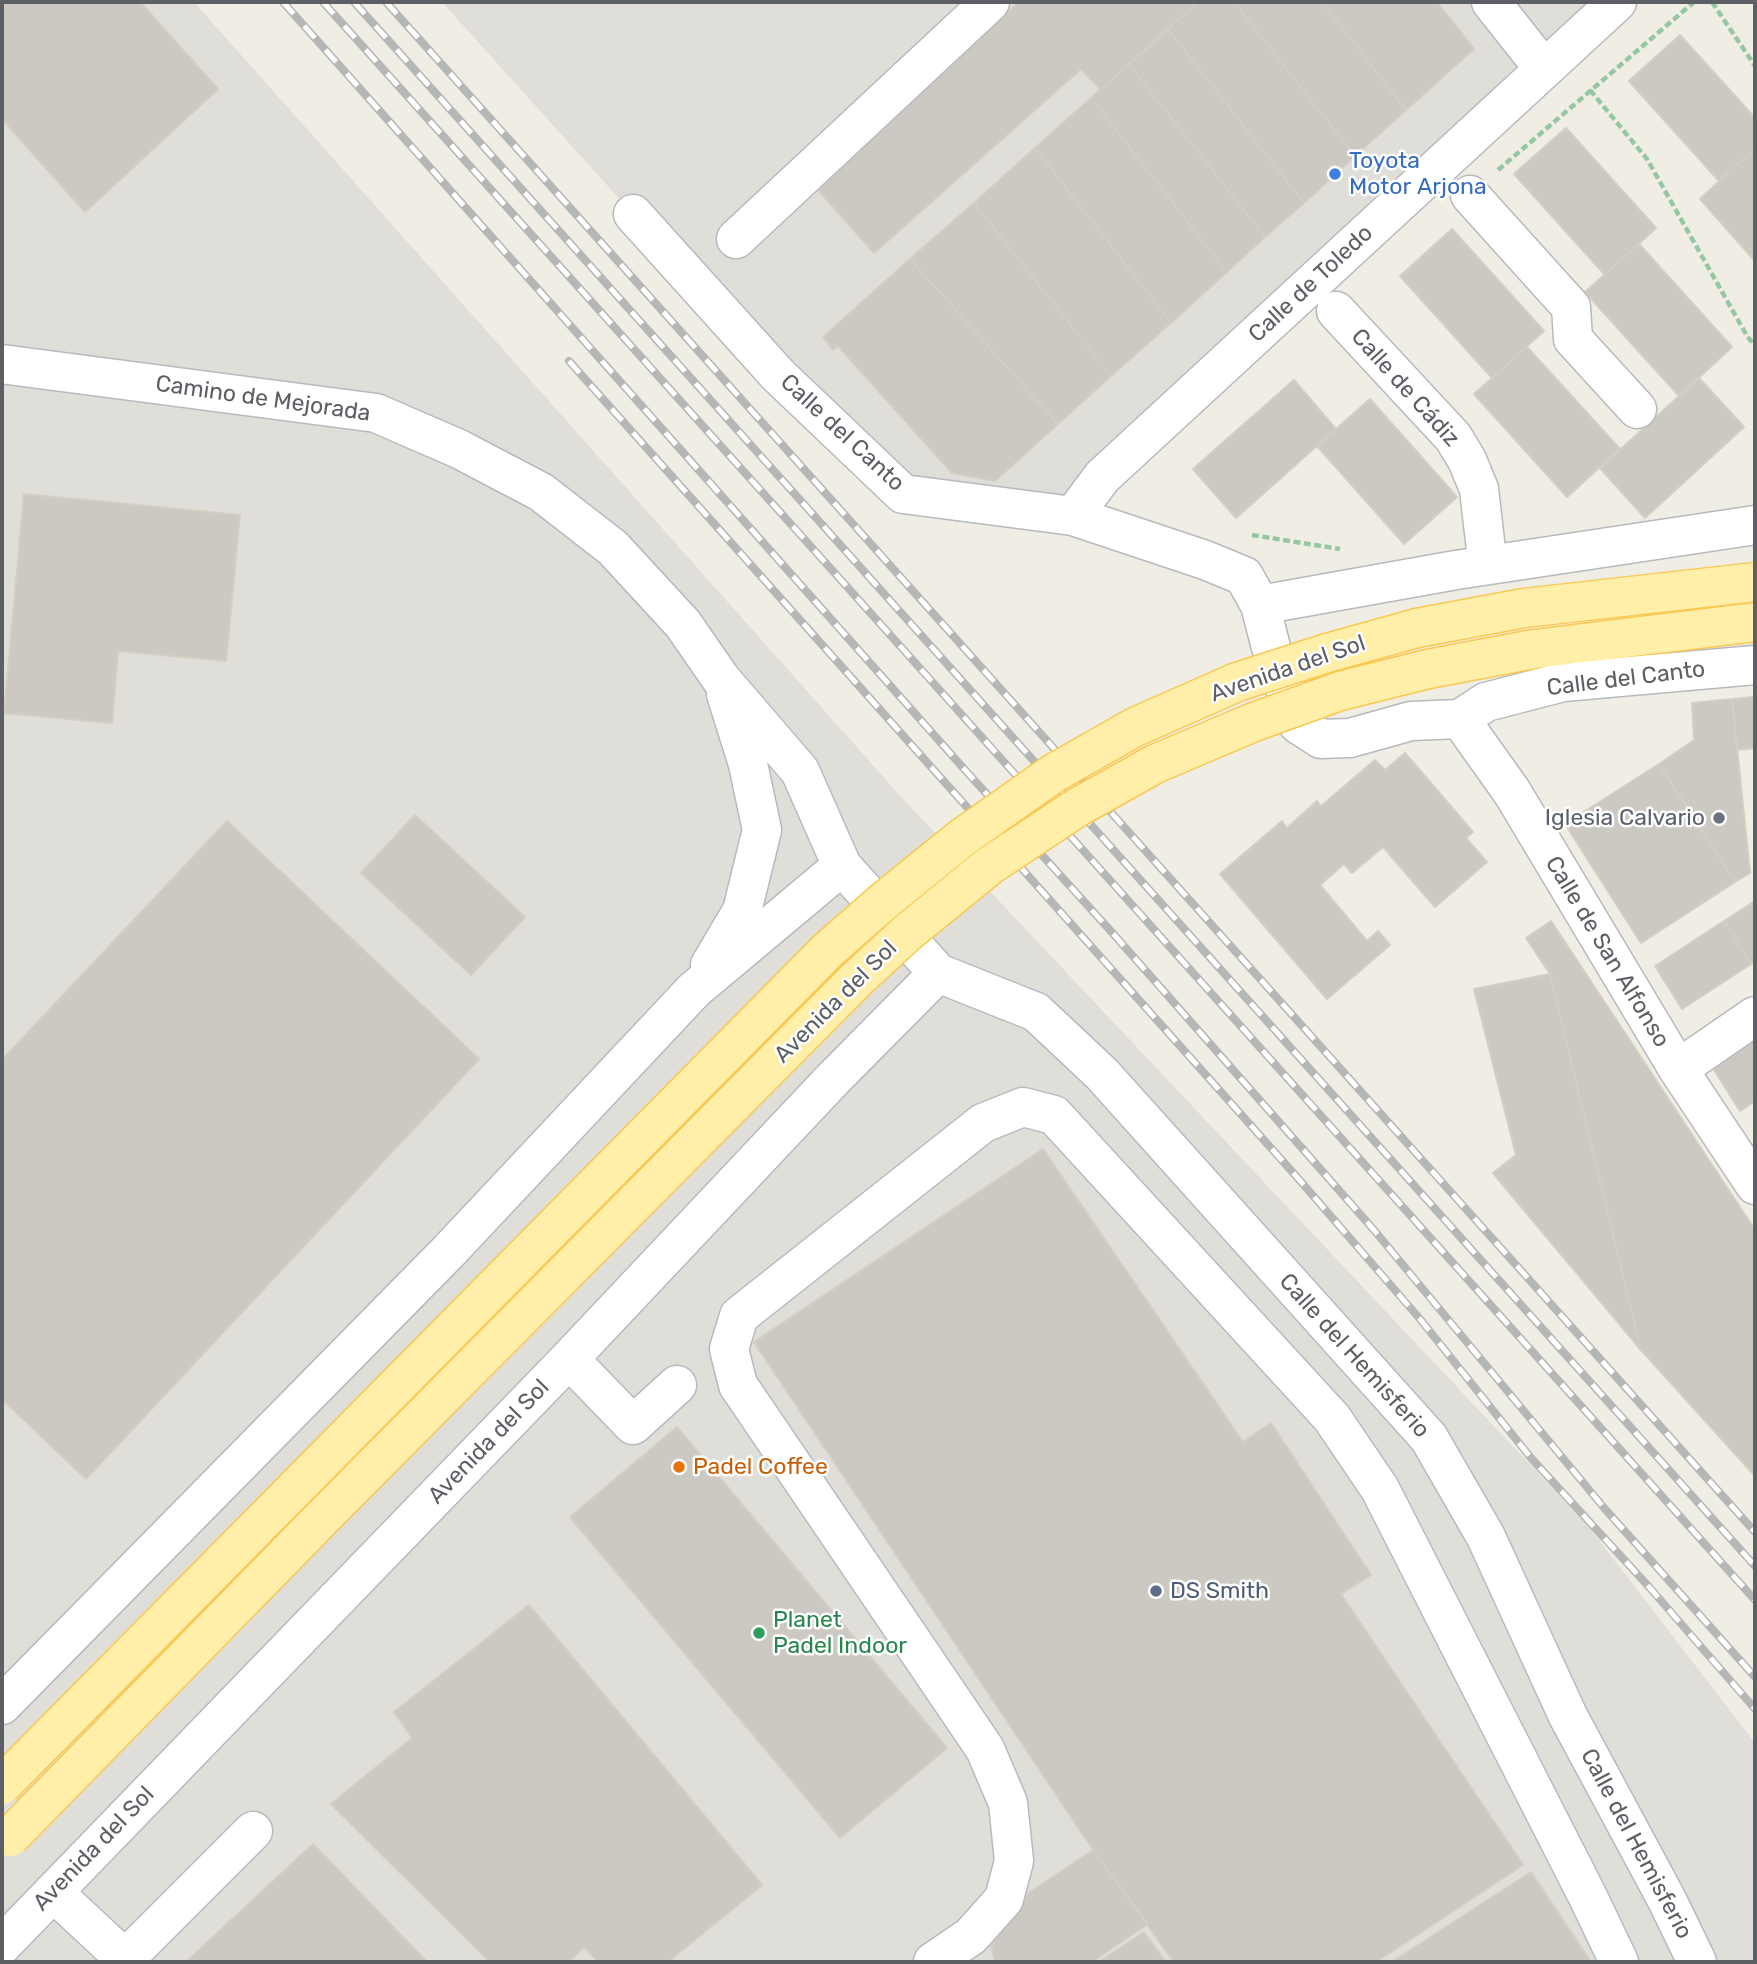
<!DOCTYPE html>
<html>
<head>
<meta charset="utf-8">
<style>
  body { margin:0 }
  #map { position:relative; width:1757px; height:1964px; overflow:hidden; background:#efede4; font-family:Rubik,sans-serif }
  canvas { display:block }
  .frame { position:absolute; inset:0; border:4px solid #5c6065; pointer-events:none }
</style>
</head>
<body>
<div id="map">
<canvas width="1757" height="1964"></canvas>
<div class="frame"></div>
</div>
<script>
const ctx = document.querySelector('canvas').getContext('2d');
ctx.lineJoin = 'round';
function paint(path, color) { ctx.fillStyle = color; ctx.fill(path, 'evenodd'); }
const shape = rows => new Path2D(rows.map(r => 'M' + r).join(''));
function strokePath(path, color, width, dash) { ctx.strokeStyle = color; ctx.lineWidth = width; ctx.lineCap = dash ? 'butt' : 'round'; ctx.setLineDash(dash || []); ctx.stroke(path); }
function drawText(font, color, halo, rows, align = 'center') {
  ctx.font = font + ' Rubik,sans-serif'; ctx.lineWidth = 5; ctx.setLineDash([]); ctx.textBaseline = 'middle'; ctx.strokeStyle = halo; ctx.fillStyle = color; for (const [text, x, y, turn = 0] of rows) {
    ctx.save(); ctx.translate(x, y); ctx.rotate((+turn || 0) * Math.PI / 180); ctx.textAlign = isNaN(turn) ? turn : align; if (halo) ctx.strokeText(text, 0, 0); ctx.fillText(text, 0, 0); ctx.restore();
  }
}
const industrial = shape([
  [2,2,194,2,903,799,1588,1526,1755,1743,1755,1962,2,1962],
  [442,2,1617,2,1073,516,903,494,633,214]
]);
const building = shape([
  [2,2,140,2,218,89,85,212,2,119,2,2],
  [1019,2,1198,2,1101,90,1081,69,874,253,814,185,1019,2],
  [1198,2,1234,2,1355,156,1304,203,1168,29,1198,2],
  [1234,2,1322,2,1406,110,1355,156,1234,2],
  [1322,2,1437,2,1474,49,1406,110,1322,2],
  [1168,29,1304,203,1265,237,1129,64,1168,29],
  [1680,35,1755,118,1755,149,1719,181,1629,81,1680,35],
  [1129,64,1265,237,1227,272,1091,98,1129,64],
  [1091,98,1227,272,1171,323,1035,148,1091,98],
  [1566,128,1656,228,1605,275,1514,174,1566,128],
  [1035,148,1171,323,1111,376,974,203,1035,148],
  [1753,150,1755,153,1755,261,1700,199,1753,150],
  [974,203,1111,376,1058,424,910,259,974,203],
  [1452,229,1544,331,1492,378,1400,276,1452,229],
  [1639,244,1732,347,1679,396,1585,292,1639,244],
  [910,259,1058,424,995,481,952,473,838,346,833,350,823,337,910,259],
  [1527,347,1620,449,1567,497,1474,394,1527,347],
  [1699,378,1744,427,1645,518,1600,468,1699,378],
  [1294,380,1336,429,1236,518,1193,469,1294,380],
  [1370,399,1457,497,1404,544,1317,446,1370,399],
  [24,494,240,515,226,661,118,651,112,723,4,713,24,494],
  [1755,697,1755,748,1737,750,1732,699,1755,697],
  [1732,699,1750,873,1735,882,1659,764,1694,740,1692,703,1732,699],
  [1405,753,1473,832,1466,838,1487,862,1435,907,1383,847,1352,873,1344,864,1320,885,1367,941,1378,931,1390,945,1327,999,1220,874,1282,821,1287,828,1317,801,1321,806,1375,760,1385,770,1405,753],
  [1659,764,1735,882,1641,943,1565,824,1659,764],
  [415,815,525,917,471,975,361,873,415,815],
  [227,821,479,1059,86,1479,2,1399,2,1060,227,821],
  [1755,901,1755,962,1751,964,1724,921,1755,901],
  [1551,921,1755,1230,1755,1476,1641,1350,1550,974,1526,938,1551,921],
  [1724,921,1751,964,1682,1009,1655,966,1724,921],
  [1550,974,1641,1350,1493,1173,1516,1155,1474,989,1550,974],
  [1755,1036,1755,1101,1740,1111,1711,1065,1755,1036],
  [1043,1149,1243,1442,1271,1423,1371,1575,1341,1594,1523,1865,1376,1962,1174,1962,1093,1850,754,1342,1043,1149],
  [677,1427,947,1748,840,1838,570,1517,677,1427],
  [529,1605,762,1885,668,1962,598,1962,584,1947,569,1962,490,1962,331,1804,412,1738,394,1712,529,1605],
  [313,1844,427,1962,186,1962,313,1844],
  [1093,1850,1148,1924,1092,1962,995,1962,991,1947,1023,1897,1093,1850],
  [1531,1872,1591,1962,1392,1962,1531,1872],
  [1144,1932,1166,1962,1099,1962,1144,1932]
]);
const path = shape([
  [1712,2,1755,66],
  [1590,90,1647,159,1747,336,1755,346],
  [1498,170,1694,2],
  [1252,535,1340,549]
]);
const minor = shape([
  [1491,2,1544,69],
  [1470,195,1571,307,1573,339,1637,409],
  [633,214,778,375,903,494,1073,516,1205,560,1244,576,1260,605,1273,655,1298,724,1321,739,1350,738,1411,721,1460,719,1486,702,1563,682,1755,665],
  [736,239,990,2],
  [1336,311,1453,437,1467,460,1479,489,1486,550],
  [2,364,376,413,459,449,541,492,613,548,683,624,721,679,800,771,842,866,938,973,1036,1012,1102,1074,1429,1438,1486,1537,1568,1716,1667,1900,1697,1962],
  [1073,516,1102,477,1617,2],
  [1260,605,1456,570,1755,525],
  [1460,719,1512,792,1678,1069,1755,1185],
  [710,965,742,911,762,830,748,764,726,694],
  [1678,1069,1755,1016],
  [569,1359,633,1425,677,1385],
  [2,1705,449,1251,694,990,842,866],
  [53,1892,125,1959,253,1831],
  [2,1945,569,1359,833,1079,938,973],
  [933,1962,971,1936,1004,1899,1014,1861,1008,1803,985,1749,738,1385,729,1349,739,1316,983,1123,1023,1107,1054,1115,1332,1418,1380,1489,1588,1897,1619,1962]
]);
const major = shape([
  [1428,669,1534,649,1755,622]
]);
const rail = shape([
  [283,2,966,771,1117,938,1374,1230,1605,1509,1755,1677],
  [323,2,1755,1600],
  [354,2,1755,1566],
  [386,2,1755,1532],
  [569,361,1296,1176,1420,1319,1531,1458,1650,1588,1755,1709]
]);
const majorBridge = shape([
  [2,1785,828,950,884,901,963,837,1054,773,1135,727,1237,682,1327,653,1417,628,1524,608,1755,582],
  [10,1837,323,1517,857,979,908,932,989,866,1078,807,1155,764,1254,722,1340,691,1428,669]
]);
const markers = [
  [1335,174,7,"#3f7fe0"],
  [1719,818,7,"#6b7280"],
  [679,1467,7,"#e8710a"],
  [1156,1591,7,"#5c6f8a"],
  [759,1633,7,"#2e9e5b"]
];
const shopNames = [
  ["Toyota",1349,161],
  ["Motor Arjona",1349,187]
];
const streetNames = [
  ["Calle de Toledo",1311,284,-43],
  ["Calle de Cádiz",1405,388,48],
  ["Camino de Mejorada",263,399,8],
  ["Calle del Canto",842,433,43],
  ["Avenida del Sol",1288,669,-19],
  ["Calle del Canto",1626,679,-7],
  ["Calle de San Alfonso",1607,952,59],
  ["Avenida del Sol",836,1002,-45],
  ["Calle del Hemisferio",1354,1356,48],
  ["Avenida del Sol",489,1442,-46],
  ["Calle del Hemisferio",1636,1844,62],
  ["Avenida del Sol",94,1849,-46]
];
const worshipNames = [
  ["Iglesia Calvario",1705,818]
];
const foodNames = [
  ["Padel Coffee",693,1467]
];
const serviceNames = [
  ["DS Smith",1170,1591]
];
const leisureNames = [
  ["Planet",773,1620],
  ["Padel Indoor",773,1646]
];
paint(industrial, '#e0ded8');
paint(building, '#ccc9c3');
strokePath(building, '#d4cec2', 2);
strokePath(minor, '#b6babf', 41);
strokePath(major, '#fac852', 41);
strokePath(path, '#96c7a3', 4.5, [7, 3.5]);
strokePath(minor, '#fff', 38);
strokePath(major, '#ffefa9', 38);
strokePath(rail, '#b5b6b6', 8);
strokePath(rail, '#fff', 5, [16]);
strokePath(majorBridge, '#fac852', 41, []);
strokePath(majorBridge, '#ffefa9', 38);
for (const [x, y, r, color] of markers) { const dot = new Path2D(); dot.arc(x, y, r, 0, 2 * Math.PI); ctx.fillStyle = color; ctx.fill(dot); strokePath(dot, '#fff', 2.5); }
drawText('23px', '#366cbe', '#fff', shopNames, 'left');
drawText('23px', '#5c6065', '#fff', streetNames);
drawText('23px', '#5b616d', '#fff', worshipNames, 'right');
drawText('23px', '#c56008', '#fff', foodNames, 'left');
drawText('23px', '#4e5e75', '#fff', serviceNames, 'left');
drawText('23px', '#27864d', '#fff', leisureNames, 'left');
</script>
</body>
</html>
